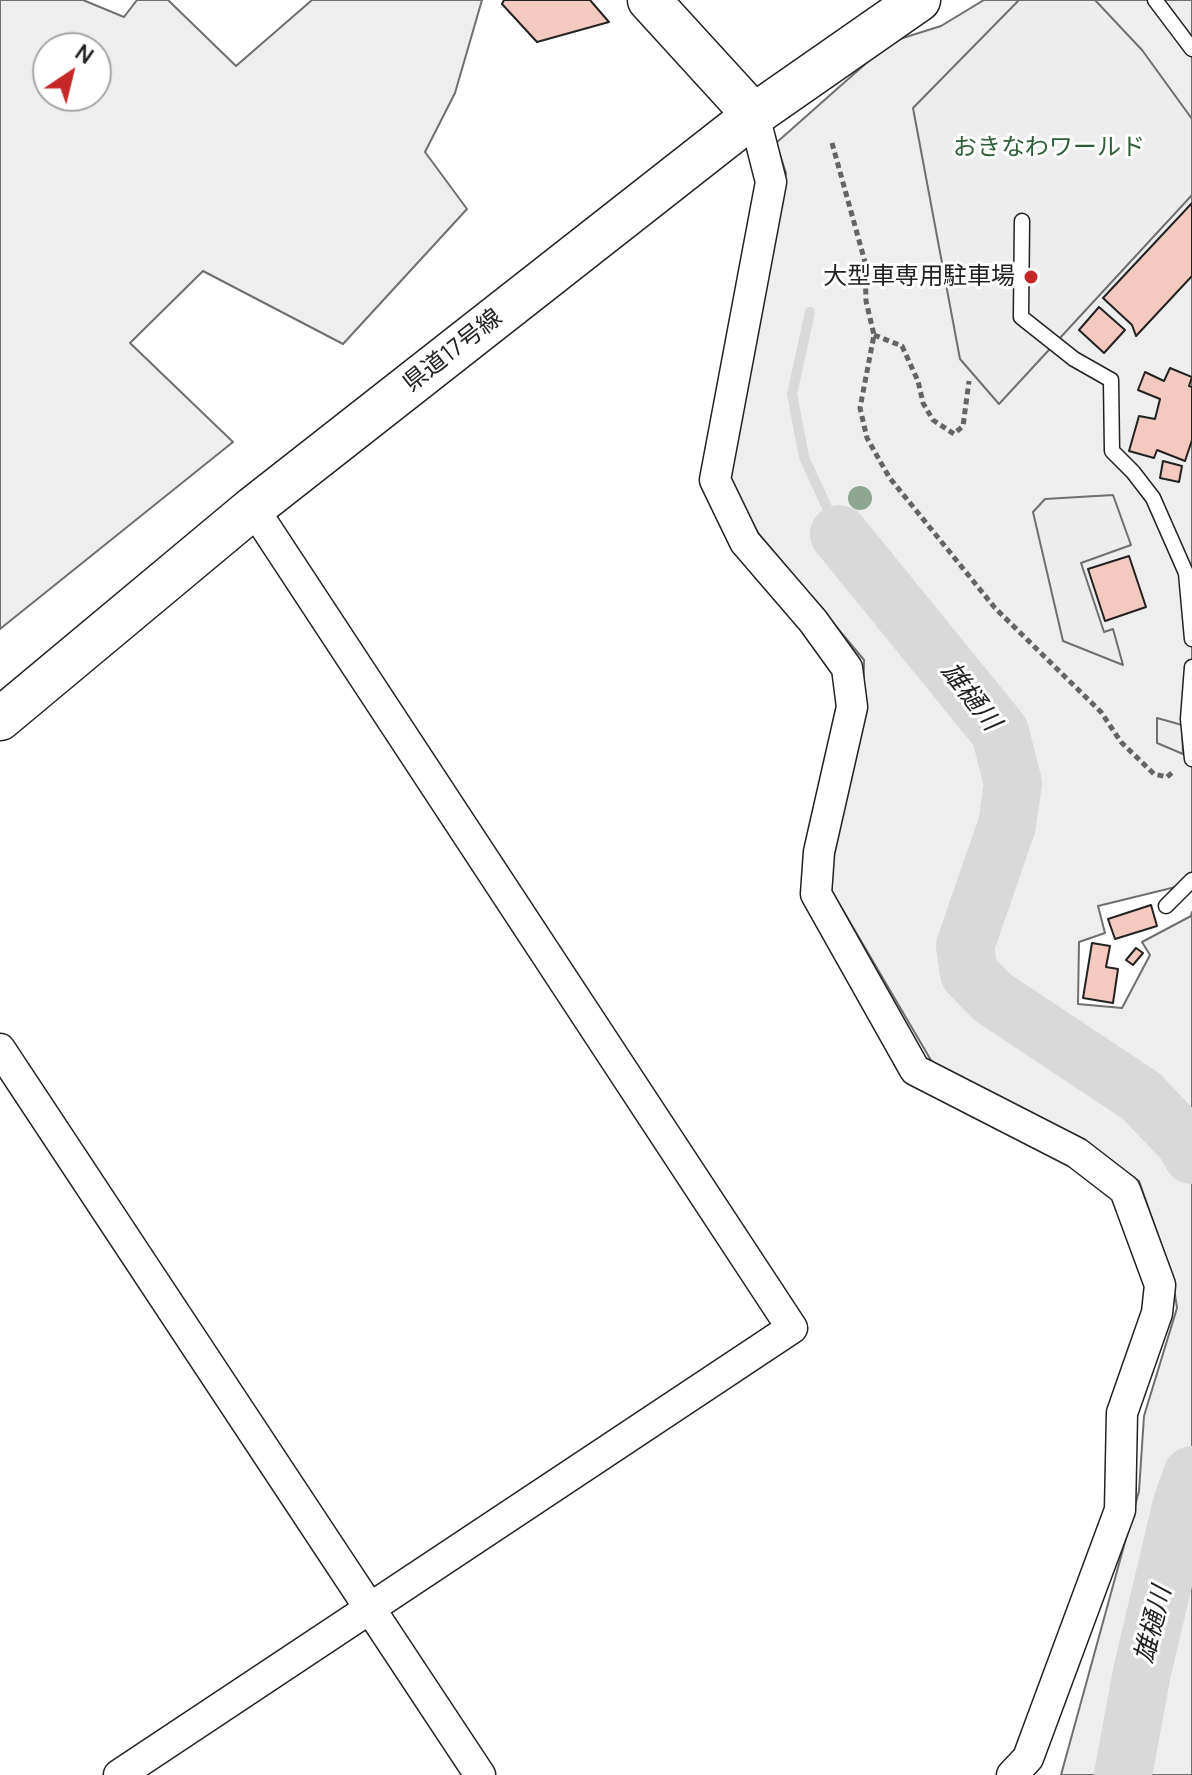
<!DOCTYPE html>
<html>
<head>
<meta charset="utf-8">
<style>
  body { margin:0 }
  #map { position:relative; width:1192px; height:1775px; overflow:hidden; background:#fff; font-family:Manrope,sans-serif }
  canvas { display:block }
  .north { position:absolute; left:32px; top:32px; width:80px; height:80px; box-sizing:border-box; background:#fff; border:2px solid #a7a7a7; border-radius:50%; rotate:35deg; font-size:22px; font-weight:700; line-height:32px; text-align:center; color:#222 }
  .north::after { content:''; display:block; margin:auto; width:28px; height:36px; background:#c62828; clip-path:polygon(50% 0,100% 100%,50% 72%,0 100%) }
</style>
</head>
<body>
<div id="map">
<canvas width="1192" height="1775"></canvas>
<div class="north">N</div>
</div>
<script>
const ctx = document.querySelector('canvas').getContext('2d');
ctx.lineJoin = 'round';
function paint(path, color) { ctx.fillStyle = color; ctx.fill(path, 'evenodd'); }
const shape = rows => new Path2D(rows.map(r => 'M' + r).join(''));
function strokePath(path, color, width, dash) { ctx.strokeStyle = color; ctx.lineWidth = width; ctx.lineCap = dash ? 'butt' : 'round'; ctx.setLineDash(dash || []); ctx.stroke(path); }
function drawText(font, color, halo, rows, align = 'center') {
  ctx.font = font + ' Manrope,"Noto Sans JP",sans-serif'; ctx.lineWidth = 6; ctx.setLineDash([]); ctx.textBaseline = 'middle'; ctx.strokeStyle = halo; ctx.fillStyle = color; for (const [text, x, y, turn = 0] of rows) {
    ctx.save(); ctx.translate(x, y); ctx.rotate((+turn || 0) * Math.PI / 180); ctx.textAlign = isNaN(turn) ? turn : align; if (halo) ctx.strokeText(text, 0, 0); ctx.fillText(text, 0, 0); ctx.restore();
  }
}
const green = shape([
  [0,0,83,0,124,17,137,0,168,0,236,66,312,0,482,0,455,93,425,152,467,209,343,344,203,271,130,343,233,442,0,629,0,0],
  [48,48,96,48,96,96,48,96,48,48],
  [984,0,1192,0,1192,883,1098,906,1105,933,1079,942,1078,1004,1122,1008,1150,955,1142,942,1191,916,1192,912,1192,1775,1061,1775,1139,1491,1144,1416,1177,1308,1172,1275,1139,1181,1080,1140,932,1062,827,883,863,714,864,660,758,533,728,477,786,173,776,143,890,42,941,26,984,0]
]);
const parking = shape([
  [1019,0,1095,0,1142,50,1192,119,1192,195,999,404,960,359,913,108,1019,0],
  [1113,495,1131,545,1081,563,1104,632,1113,629,1123,665,1063,641,1033,512,1045,499,1113,495],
  [1157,718,1182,725,1183,754,1157,743,1157,718]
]);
const stream = shape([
  [810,312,792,394,804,457,839,534]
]);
const river = shape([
  [839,534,1000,732,1013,783,1007,825,965,946,969,973,992,997,1141,1096,1184,1141,1192,1155],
  [1123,1775,1142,1672,1181,1507,1192,1475]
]);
const building = shape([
  [504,0,590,0,609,22,537,42,502,4,504,0],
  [1192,203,1192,276,1136,336,1132,325,1103,298,1192,203],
  [1099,307,1125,330,1104,353,1079,330,1099,307],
  [1170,368,1192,377,1189,386,1192,387,1192,440,1185,461,1157,450,1154,458,1129,451,1139,416,1155,419,1160,399,1138,390,1145,372,1164,381,1170,368],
  [1163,461,1182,466,1179,482,1160,478,1163,461],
  [1129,556,1146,607,1105,621,1088,569,1129,556],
  [1151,905,1157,926,1115,939,1108,919,1151,905],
  [1092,943,1110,946,1106,967,1118,969,1113,1003,1083,998,1092,943],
  [1136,948,1143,953,1133,965,1126,960,1136,948]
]);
const path = shape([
  [832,143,865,262,866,301,874,335,860,408,867,438,889,477,995,608,1101,712,1121,742,1154,774,1167,777,1174,771],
  [874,335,902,346,918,381,923,403,933,420,954,434,963,426,969,381]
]);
const service = shape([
  [1155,0,1192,49],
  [1022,221,1021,317,1074,359,1111,380,1112,451,1133,472,1153,498,1186,573,1192,639],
  [1192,667,1188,719,1192,759],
  [1166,906,1192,880]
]);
const minor = shape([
  [754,115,771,182,715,480,745,542,813,621,847,668,852,707,819,852,816,894,915,1070,1077,1153,1125,1190,1160,1285,1157,1313,1122,1413,1120,1510,1028,1758,1012,1775],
  [0,1049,480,1775],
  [119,1775,792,1328,253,508]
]);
const secondary = shape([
  [649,0,754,115],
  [0,719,253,508,754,115,919,0]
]);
const trees = [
  [860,498]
];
const markers = [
  [1031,277,8,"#c62828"]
];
const parkNames = [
  ["おきなわワールド",1049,148]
];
const poiNames = [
  ["大型車専用駐車場",1015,277]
];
const streetNames = [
  ["県道17号線",453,351,-38]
];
const waterNames = [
  ["雄樋川",970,697,52],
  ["雄樋川",1154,1625,-76]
];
paint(green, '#eee');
strokePath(green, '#6f6f6f', 2);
paint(parking, '#ededed');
strokePath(parking, '#6f6f6f', 2);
strokePath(stream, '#d9d9d9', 10);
strokePath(river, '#d9d9d9', 58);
paint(building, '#f3c9c0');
strokePath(building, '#222', 2);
strokePath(service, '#222', 17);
strokePath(minor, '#222', 33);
strokePath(secondary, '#222', 45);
strokePath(path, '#646464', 5, [6, 4]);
strokePath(service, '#fff', 14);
strokePath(minor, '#fff', 30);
strokePath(secondary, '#fff', 42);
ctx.fillStyle = '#8da692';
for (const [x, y] of trees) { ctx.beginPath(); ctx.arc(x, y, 12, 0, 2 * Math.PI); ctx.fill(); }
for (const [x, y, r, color] of markers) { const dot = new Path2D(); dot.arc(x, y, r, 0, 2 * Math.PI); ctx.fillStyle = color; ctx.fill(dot); strokePath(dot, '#fff', 3); }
drawText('24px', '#2f5e38', '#fff', parkNames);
drawText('24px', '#222', '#fff', poiNames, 'right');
drawText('24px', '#222', '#fff', streetNames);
drawText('italic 26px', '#222', '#fff', waterNames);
</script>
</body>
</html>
